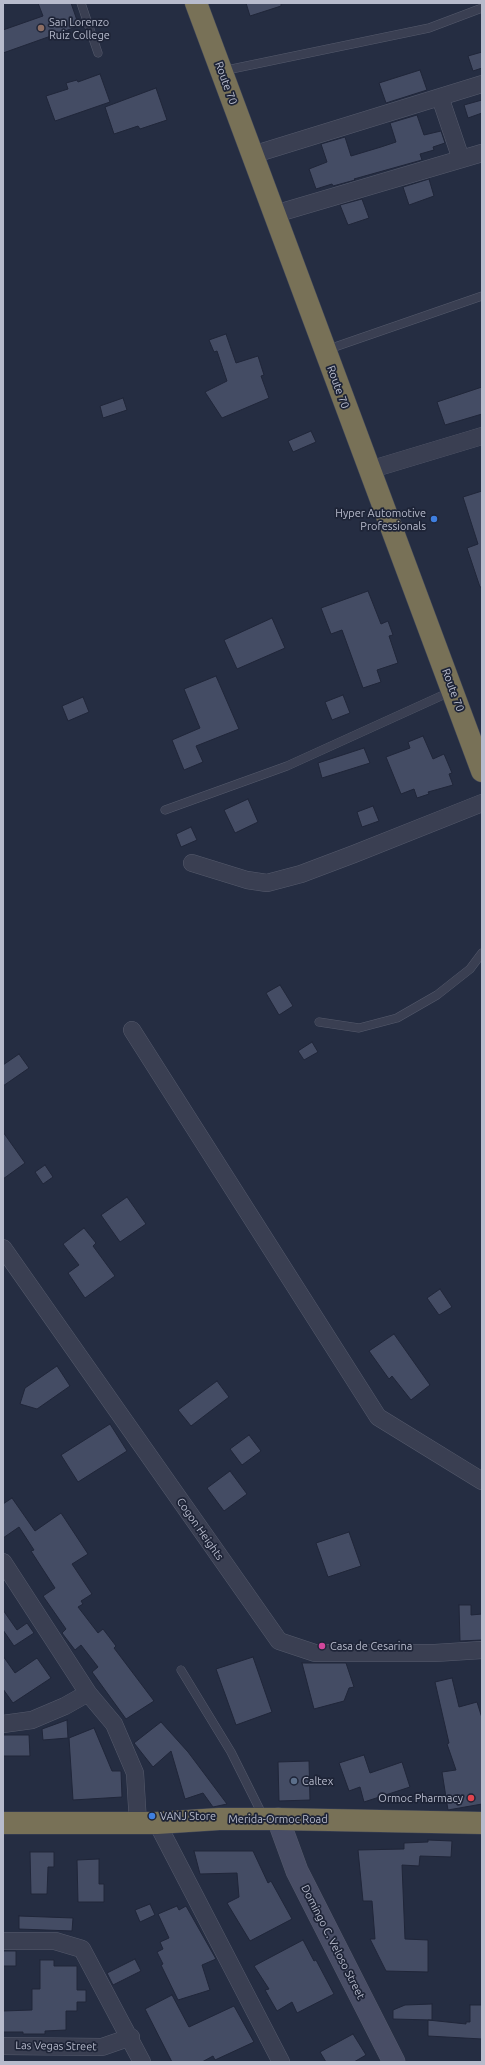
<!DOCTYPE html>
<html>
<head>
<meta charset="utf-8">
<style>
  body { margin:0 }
  #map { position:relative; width:485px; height:2065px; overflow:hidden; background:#252d42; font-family:Ubuntu,sans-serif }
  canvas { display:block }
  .frame { position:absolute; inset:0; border:4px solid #b7bbcc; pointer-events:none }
</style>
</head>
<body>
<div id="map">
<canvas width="485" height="2065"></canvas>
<div class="frame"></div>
</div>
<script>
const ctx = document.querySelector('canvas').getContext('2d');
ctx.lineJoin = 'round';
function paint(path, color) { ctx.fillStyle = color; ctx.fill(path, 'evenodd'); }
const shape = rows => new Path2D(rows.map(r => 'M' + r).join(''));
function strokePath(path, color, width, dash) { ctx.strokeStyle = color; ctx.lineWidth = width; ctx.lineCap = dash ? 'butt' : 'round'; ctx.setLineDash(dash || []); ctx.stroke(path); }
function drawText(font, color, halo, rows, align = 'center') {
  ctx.font = font + ' Ubuntu,sans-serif'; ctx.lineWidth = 3.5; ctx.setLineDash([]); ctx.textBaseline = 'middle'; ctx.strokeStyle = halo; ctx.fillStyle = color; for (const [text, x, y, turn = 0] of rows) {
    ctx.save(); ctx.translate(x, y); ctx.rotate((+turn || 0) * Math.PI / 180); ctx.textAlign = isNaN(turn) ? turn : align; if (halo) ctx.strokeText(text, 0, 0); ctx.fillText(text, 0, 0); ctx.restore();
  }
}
const building = shape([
  [38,3,71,3,79,26,3,53,3,30,43,16,38,3],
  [246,3,281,3,281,6,250,16,246,3],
  [482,52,482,68,473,71,468,56,482,52],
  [420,70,427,90,386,103,379,83,420,70],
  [100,74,110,102,55,121,46,96,68,89,66,83,77,80,78,82,100,74],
  [156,88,167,120,140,129,138,126,114,134,105,107,156,88],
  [482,100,482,113,468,118,464,105,482,100],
  [417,115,424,135,441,131,445,143,433,147,434,150,420,154,422,160,354,179,355,180,333,186,332,184,316,189,309,169,327,162,321,144,345,137,351,156,381,147,396,142,390,123,417,115],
  [429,179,434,196,409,205,403,187,429,179],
  [362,199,369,218,348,225,340,205,362,199],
  [226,334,236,363,258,356,264,375,261,376,269,398,222,418,205,392,227,381,217,351,214,352,209,340,226,334],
  [482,387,482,414,445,425,437,402,482,387],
  [123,398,127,410,103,418,100,406,123,398],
  [311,431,316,442,293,452,288,441,311,431],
  [482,491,482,587,480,587,467,548,478,544,463,497,482,491],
  [368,591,381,624,388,621,393,635,389,636,398,663,377,670,381,682,363,688,342,630,331,634,321,608,368,591],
  [272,618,285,648,237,669,224,640,272,618],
  [216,676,239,729,196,746,203,762,184,770,172,740,200,728,184,689,216,676],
  [343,695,350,713,332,720,325,702,343,695],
  [83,697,89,712,68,721,62,706,83,697],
  [423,736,433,759,444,754,452,773,449,774,453,785,428,792,429,794,417,798,414,789,401,794,386,757,410,748,408,742,423,736],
  [364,748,370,763,322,778,318,763,364,748],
  [248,799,258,822,235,833,224,810,248,799],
  [373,806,379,821,362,827,357,812,373,806],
  [191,827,197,840,181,847,176,834,191,827],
  [280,985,293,1006,279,1015,266,993,280,985],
  [312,1042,318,1052,304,1060,298,1051,312,1042],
  [19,1054,29,1068,3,1086,3,1065,19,1054],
  [3,1132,25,1163,3,1179,3,1132],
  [45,1165,53,1177,43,1184,35,1172,45,1165],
  [127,1197,146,1224,120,1242,101,1215,127,1197],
  [84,1228,96,1243,93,1246,115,1276,85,1298,68,1273,79,1265,63,1244,84,1228],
  [440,1289,452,1307,439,1315,427,1298,440,1289],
  [394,1334,430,1385,411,1400,392,1376,389,1379,369,1351,394,1334],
  [57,1366,70,1386,37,1409,20,1404,25,1388,57,1366],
  [217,1381,229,1397,191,1426,178,1410,217,1381],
  [110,1424,127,1451,78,1482,61,1455,110,1424],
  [249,1435,261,1451,242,1465,230,1449,249,1435],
  [230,1471,247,1494,224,1511,207,1488,230,1471],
  [12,1498,35,1531,61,1513,88,1554,72,1564,92,1594,81,1601,83,1604,78,1607,98,1633,103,1629,116,1646,114,1648,154,1701,126,1719,92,1672,98,1667,81,1645,75,1650,62,1633,66,1629,43,1596,55,1588,31,1551,34,1550,19,1527,3,1538,3,1504,12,1498],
  [349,1532,361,1566,328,1577,316,1543,349,1532],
  [459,1605,471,1605,471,1615,482,1614,482,1640,460,1641,459,1605],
  [3,1610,17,1630,27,1623,34,1633,14,1646,3,1630,3,1610],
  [3,1656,15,1673,37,1658,51,1678,13,1703,3,1689,3,1656],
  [253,1657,272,1712,236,1725,216,1669,253,1657],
  [302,1663,346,1663,354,1687,349,1688,344,1701,314,1709,302,1663],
  [452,1678,459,1707,477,1702,482,1718,482,1804,448,1810,442,1772,456,1770,447,1744,449,1743,435,1682,452,1678],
  [67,1720,68,1738,43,1740,42,1729,67,1720],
  [161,1722,188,1752,227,1804,213,1807,203,1793,185,1799,171,1751,153,1767,134,1743,161,1722],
  [94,1728,112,1771,121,1771,122,1797,73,1800,69,1738,94,1728],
  [3,1735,29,1735,30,1756,3,1756,3,1735],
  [364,1755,370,1773,402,1762,410,1787,364,1802,360,1787,349,1791,339,1763,364,1755],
  [309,1761,310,1800,279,1801,278,1762,309,1761],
  [428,1840,452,1841,451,1857,420,1856,419,1866,402,1865,405,1939,428,1940,428,1972,386,1971,370,1939,375,1939,372,1901,363,1901,358,1850,404,1849,404,1843,428,1842,428,1840],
  [194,1851,253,1851,268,1883,271,1881,292,1919,250,1941,227,1903,239,1897,237,1873,200,1874,194,1851],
  [30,1852,54,1852,54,1867,48,1867,47,1894,31,1894,30,1852],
  [99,1859,99,1884,104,1884,104,1902,78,1902,77,1860,99,1859],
  [150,1904,155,1915,140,1922,135,1910,150,1904],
  [177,1906,179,1910,186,1906,216,1959,202,1965,210,1990,178,2000,161,1965,163,1964,157,1952,163,1949,160,1942,169,1938,158,1914,177,1906],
  [19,1916,73,1918,72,1931,19,1929,19,1916],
  [303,1940,314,1961,316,1960,334,1994,297,2013,292,2002,277,2011,265,1990,269,1989,254,1966,303,1940],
  [3,1951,16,1951,16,1966,3,1966,3,1951],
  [135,1959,141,1971,113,1985,107,1973,135,1959],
  [40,1960,54,1960,54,1966,77,1966,77,1990,86,1990,86,2002,77,2002,77,2011,66,2011,66,2030,45,2031,45,2034,23,2034,23,2032,3,2032,3,2011,32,2010,32,1989,40,1989,40,1960],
  [172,1995,189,2027,234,2006,254,2042,215,2060,213,2056,202,2062,172,2062,145,2009,172,1995],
  [432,2004,432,2020,393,2019,393,2010,405,2005,432,2004],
  [470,2005,482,2005,482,2039,428,2036,428,2020,466,2024,466,2022,470,2022,470,2005],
  [353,2034,366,2055,354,2062,326,2062,320,2052,353,2034]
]);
const lane = shape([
  [81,3,98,53],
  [222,71,429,28,482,8],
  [326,350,482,296],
  [165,810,287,766,452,691],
  [319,1022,359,1028,397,1018,437,995,470,969,482,953],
  [181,1670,231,1752,264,1818]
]);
const street = shape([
  [440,97,461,159],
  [252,155,482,84],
  [275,214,482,153],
  [369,470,482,436],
  [192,863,247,880,267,883,301,874,354,854,482,803],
  [132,1030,378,1417,482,1481],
  [3,1248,279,1641,315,1653,435,1653,482,1650],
  [3,1562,88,1693,114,1724,135,1773,138,1823],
  [3,1724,32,1720,65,1706,88,1693],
  [157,1823,281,2062],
  [3,1941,55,1941,82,1949,142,2062],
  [3,2046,102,2047,131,2037]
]);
const secondary = shape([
  [278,1819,297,1871,394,2062]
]);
const highway = shape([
  [196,3,482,771],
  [3,1823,157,1823,219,1819,278,1819,482,1823]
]);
const markers = [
  [41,28,4,"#8d6e63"],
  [434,519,4,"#3f7fe0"],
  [322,1646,4,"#d1479c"],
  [294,1781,4,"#5c6f8a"],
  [471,1798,4,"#e0444e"],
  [152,1816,4,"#3f7fe0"]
];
const poiNames = [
  ["San Lorenzo",49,22],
  ["Ruiz College",49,35],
  ["Hyper Automotive",426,513,"right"],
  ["Professionals",426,526,"right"],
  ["Casa de Cesarina",330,1646],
  ["Caltex",302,1781],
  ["Ormoc Pharmacy",463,1798,"right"],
  ["VANJ Store",160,1816]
];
const streetNames = [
  ["Route 70",226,83,70],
  ["Route 70",338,387,70],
  ["Route 70",453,690,70],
  ["Cogon Heights",200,1529,55],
  ["Merida-Ormoc Road",278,1819],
  ["Domingo C. Veloso Street",333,1942,63],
  ["Las Vegas Street",56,2046,1]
];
paint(building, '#444c64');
strokePath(building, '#202639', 1);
strokePath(lane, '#555a6c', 9);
strokePath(street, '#555a6c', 18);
strokePath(secondary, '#555a6c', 23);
strokePath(highway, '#414759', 23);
strokePath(lane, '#3a3f52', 8);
strokePath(street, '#3a3f52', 17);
strokePath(secondary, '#484d65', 22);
strokePath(highway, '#787157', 22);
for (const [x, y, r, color] of markers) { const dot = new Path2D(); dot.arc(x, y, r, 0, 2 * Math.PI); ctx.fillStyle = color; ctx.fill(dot); strokePath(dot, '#1e2437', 1.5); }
drawText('11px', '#b7bbcc', '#1e2437', poiNames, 'left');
drawText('11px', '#b7bbcc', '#1e2437', streetNames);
</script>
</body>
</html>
